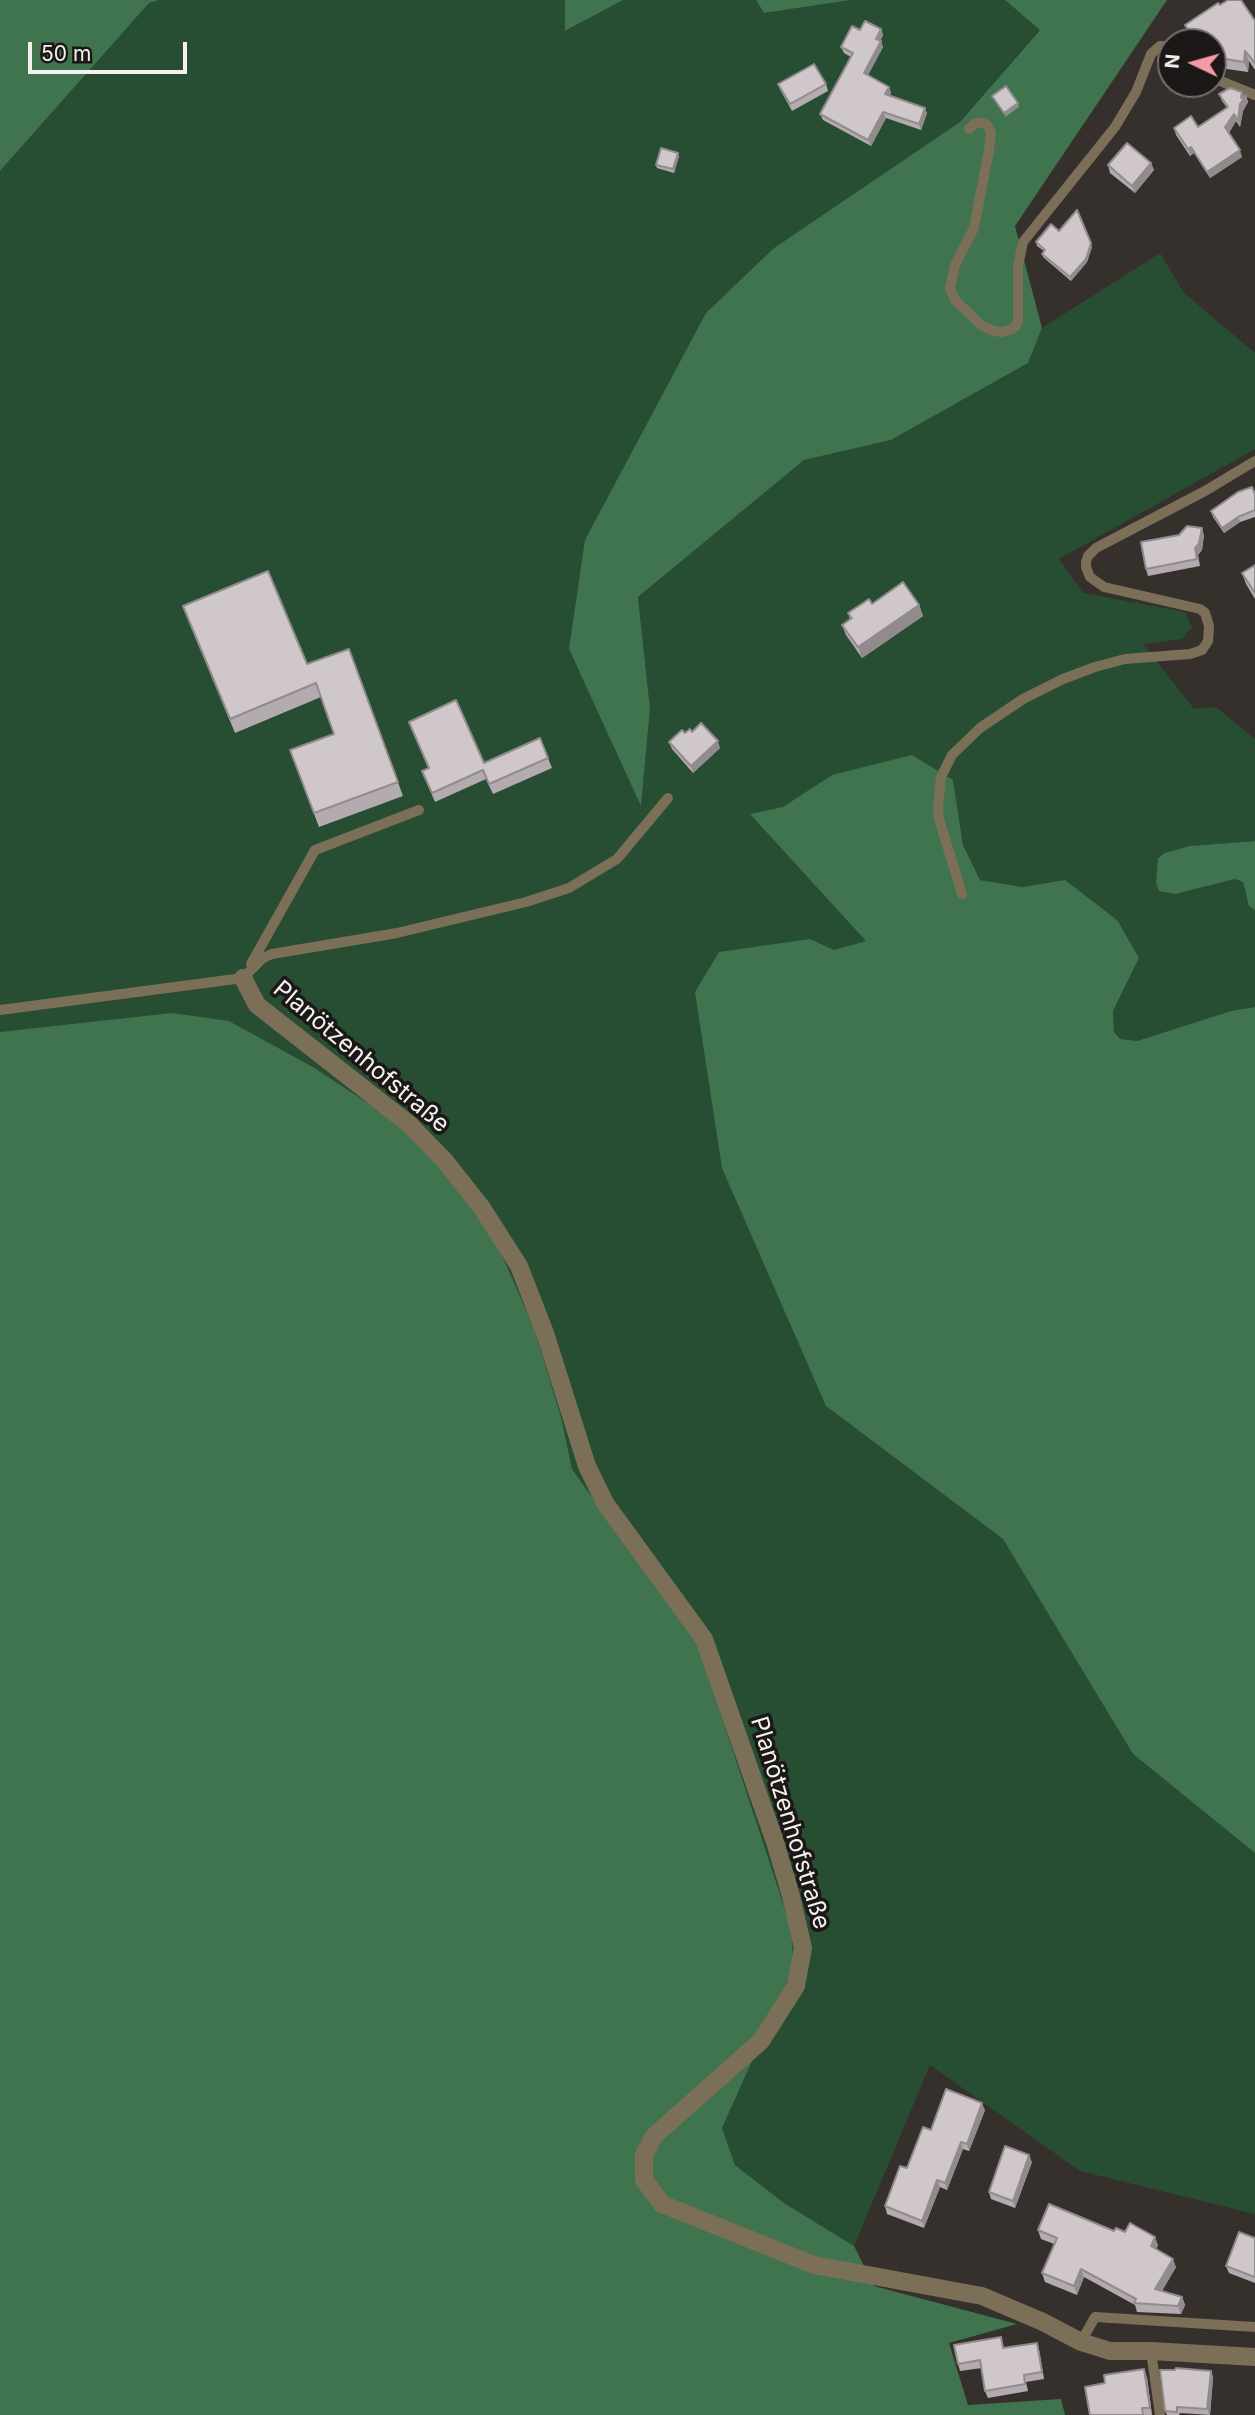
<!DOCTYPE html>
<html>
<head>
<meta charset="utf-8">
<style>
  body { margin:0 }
  #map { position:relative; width:1255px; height:2415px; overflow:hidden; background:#36302c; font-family:Inter,sans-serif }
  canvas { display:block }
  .north { position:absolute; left:1157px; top:28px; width:70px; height:70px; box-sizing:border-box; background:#1b1817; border:2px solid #726f6d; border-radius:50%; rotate:275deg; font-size:19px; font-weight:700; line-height:28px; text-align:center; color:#f5f1ee }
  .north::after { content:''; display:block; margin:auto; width:24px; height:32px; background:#f49aa5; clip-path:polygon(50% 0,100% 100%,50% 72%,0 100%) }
  .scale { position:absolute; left:28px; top:42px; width:159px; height:32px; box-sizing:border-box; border:4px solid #f5f1ee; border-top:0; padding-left:9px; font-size:21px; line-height:24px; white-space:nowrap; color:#f5f1ee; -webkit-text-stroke:5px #1b1817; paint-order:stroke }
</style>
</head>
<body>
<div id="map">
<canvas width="1255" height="2415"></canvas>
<div class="north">N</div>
<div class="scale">50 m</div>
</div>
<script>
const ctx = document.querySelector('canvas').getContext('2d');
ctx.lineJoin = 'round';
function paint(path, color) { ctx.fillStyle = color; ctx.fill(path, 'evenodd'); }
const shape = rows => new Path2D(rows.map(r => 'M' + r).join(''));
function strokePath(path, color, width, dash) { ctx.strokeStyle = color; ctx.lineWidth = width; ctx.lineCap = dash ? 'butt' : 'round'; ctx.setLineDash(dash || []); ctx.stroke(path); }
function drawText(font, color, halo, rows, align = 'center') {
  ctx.font = font + ' Inter,sans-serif'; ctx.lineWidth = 7; ctx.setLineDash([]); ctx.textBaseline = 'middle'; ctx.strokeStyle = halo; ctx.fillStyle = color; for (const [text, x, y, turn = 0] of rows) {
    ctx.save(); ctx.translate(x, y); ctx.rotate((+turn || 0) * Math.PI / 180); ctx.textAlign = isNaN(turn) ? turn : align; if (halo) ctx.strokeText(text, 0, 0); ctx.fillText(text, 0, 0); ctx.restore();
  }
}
const green = shape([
  [159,0,565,0,566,31,623,0,756,0,764,13,851,0,1005,0,1040,29,960,122,774,248,569,649,641,804,650,709,638,597,804,460,891,440,1028,363,1042,328,1160,253,1184,293,1255,353,1255,449,1059,559,1083,593,1185,612,1192,627,1182,639,1143,644,1194,709,1216,707,1255,739,1255,841,1190,846,1175,894,1235,879,1243,882,1249,906,1255,910,1255,1007,1231,1011,1137,1041,1120,1039,1114,1032,1113,1011,1139,958,1065,880,1022,887,980,880,963,845,953,780,832,775,783,808,866,941,834,950,810,939,826,1406,1003,1539,1133,1754,1255,1853,1255,2214,1080,2171,930,2065,854,2246,784,2203,735,2165,722,2128,793,1970,621,1537,572,1469,561,1417,534,1328,404,1127,313,1067,229,1021,75,1025,0,1032,0,171,149,3]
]);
const forest = shape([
  [0,0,159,0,149,3,0,171],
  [565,0,623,0,565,31],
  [756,0,851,0,764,13],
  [1005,0,1167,0,1015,226,1042,328,1028,363,891,440,804,460,638,597,650,709,641,806,569,649,585,540,706,313,774,248,960,122,1040,30],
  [912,755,953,780,963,845,980,880,1022,887,1065,880,1117,920,1139,958,1113,1011,1114,1032,1120,1039,1137,1041,1231,1011,1255,1007,1255,1853,1133,1754,1003,1539,826,1406,722,1168,695,992,719,952,810,939,834,950,866,941,750,814,783,807,832,775],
  [1255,841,1255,910,1249,906,1243,882,1235,879,1175,894,1159,891,1156,883,1158,858,1165,853,1190,846],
  [172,1013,229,1021,313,1067,404,1127,458,1183,496,1242,534,1328,561,1417,572,1469,698,1645,792,1931,793,1970,722,2128,735,2165,784,2203,854,2246,874,2286,1017,2324,949,2343,968,2405,1061,2399,1065,2415,0,2415,0,1032]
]);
const lane = shape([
  [1213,78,1255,95],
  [969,129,976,123,984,123,988,126,991,133,989,150,974,228,955,265,950,289,955,300,981,325,994,331,1002,332,1010,330,1016,326,1018,320,1018,266,1023,242,1115,127,1136,92,1151,54,1160,46,1171,46],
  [962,894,939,819,938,808,941,777,952,755,980,728,1023,699,1063,679,1095,667,1125,659,1190,654,1202,650,1208,641,1209,626,1205,613,1200,609,1104,587,1090,577,1086,567,1086,562,1088,556,1096,548,1205,491,1255,461],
  [251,964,315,850,419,810],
  [0,1010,243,978,263,958,272,954,397,933,526,902,569,888,617,859,668,798],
  [1081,2342,1095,2317,1255,2327],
  [1151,2351,1160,2415]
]);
const street = shape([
  [243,978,257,1005,409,1124,445,1161,482,1208,519,1266,545,1333,587,1466,605,1503,704,1639,775,1842,791,1896,803,1948,796,1986,761,2041,654,2136,644,2155,644,2180,662,2204,814,2265,982,2296,1043,2322,1081,2342,1110,2351,1151,2351,1255,2357]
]);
const wall = shape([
  [1220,5,1255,21,1255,70,1249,61,1248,72,1213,67,1213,42,1193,42,1189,36,1185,25],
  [881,29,883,35,880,41,883,47,868,75,889,87,891,93,889,96,927,113,921,130,886,118,871,146,823,120,820,114,851,57,844,53,841,47],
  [778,84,826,84,828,91,792,111,781,91],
  [1219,94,1243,97,1246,95,1248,102,1243,111,1240,127,1236,121,1229,133,1242,157,1210,178,1194,153,1190,156,1176,135,1174,128,1198,127,1227,108,1222,101],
  [679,156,674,173,657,168,656,165],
  [1151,163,1154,170,1135,193,1110,173,1108,165],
  [1059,231,1092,247,1087,262,1071,281,1043,257,1042,254,1044,251,1037,246,1036,242],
  [1255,494,1255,517,1240,522,1224,533,1213,517,1211,511],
  [1179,535,1204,535,1202,550,1198,555,1200,566,1148,576,1146,569],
  [1255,565,1255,599,1246,584,1242,573],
  [872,604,919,605,923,616,862,658,846,635,842,625,850,619,848,613],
  [183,606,307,664,349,649,403,796,319,827,290,750,334,734,321,697,235,733],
  [409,722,484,763,548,758,552,768,493,794,486,779,435,802,422,771,429,768],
  [692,732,720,748,693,773,672,749,669,742,685,733],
  [985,2110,969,2151,963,2149,947,2190,940,2187,924,2228,887,2214,885,2206,931,2130],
  [1032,2162,1015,2208,991,2199,989,2192],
  [1038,2230,1114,2231,1125,2232,1158,2245,1156,2249,1176,2267,1162,2291,1182,2297,1185,2305,1181,2314,1137,2312,1135,2305,1084,2277,1077,2295,1045,2282,1042,2273,1054,2244,1041,2239],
  [1255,2238,1255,2283,1229,2273,1226,2266],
  [1037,2343,1039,2350,1044,2379,1026,2382,1028,2391,988,2398,985,2391,982,2368,960,2371,958,2364,1003,2344,1004,2348],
  [1211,2371,1213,2377,1210,2415,1180,2413,1179,2415,1167,2415,1165,2411],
  [1147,2377,1152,2415,1090,2415]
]);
const shadedWall = shape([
  [881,29,883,35,878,45,876,39],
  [881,41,883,47,866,79,864,73],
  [1245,51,1249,61,1248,72,1244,62],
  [889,87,891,93,887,100,885,94],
  [1242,92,1244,98,1246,95,1248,102,1243,111,1240,127,1238,121],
  [1018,103,1019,107,1005,117,1004,113],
  [925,108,927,113,921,130,919,124],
  [883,112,886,118,871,146,868,140],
  [1234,114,1236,121,1228,134,1225,127],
  [1191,147,1194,153,1190,156,1188,149],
  [1240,150,1242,157,1210,178,1207,172],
  [678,153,679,156,674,173,673,169],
  [1151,163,1154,170,1135,193,1132,186],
  [1091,243,1092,247,1087,262,1071,281,1070,277],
  [1238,517,1240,522,1224,533,1222,528],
  [1202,528,1204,535,1202,550,1198,555,1200,566,1195,548],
  [919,605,923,616,862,658,858,647],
  [718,741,720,748,693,773,691,766],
  [982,2103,985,2110,969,2151,967,2144],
  [961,2142,963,2149,947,2190,945,2183],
  [1029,2155,1032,2162,1015,2208,1013,2201],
  [937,2180,940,2187,924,2228,922,2221],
  [1155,2237,1158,2245,1154,2254,1151,2246],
  [1173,2259,1176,2267,1158,2298,1155,2289],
  [1081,2269,1084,2277,1077,2295,1074,2286],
  [1182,2297,1185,2305,1181,2314,1178,2306],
  [1037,2343,1039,2350,1044,2379,1042,2372],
  [1144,2369,1147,2377,1152,2415,1150,2408],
  [1211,2371,1213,2377,1210,2415,1207,2409]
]);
const building = shape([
  [1228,0,1241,0,1255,21,1255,63,1245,51,1244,62,1213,57,1213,42,1196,42,1185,25,1218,3,1220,5,1228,0],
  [865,21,881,29,876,39,881,41,864,73,889,87,885,94,925,108,919,124,883,112,868,140,820,114,853,53,841,47,852,26,860,30,865,21],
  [814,64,826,84,790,104,778,84,814,64],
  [1006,86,1018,103,1004,113,992,96,1006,86],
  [1230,88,1242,92,1241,98,1246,95,1240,104,1238,121,1234,114,1225,127,1240,150,1207,172,1191,147,1188,149,1174,128,1191,116,1198,127,1228,107,1219,94,1230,88],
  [1127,143,1151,163,1132,186,1108,165,1127,143],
  [661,148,678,153,673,169,656,165,661,148],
  [1077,210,1091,243,1086,259,1070,277,1042,254,1045,250,1036,242,1051,224,1059,231,1077,210],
  [1252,487,1255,494,1255,510,1238,517,1222,528,1211,511,1238,492,1252,487],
  [1187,526,1202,528,1199,543,1195,548,1197,559,1146,569,1141,542,1179,535,1187,526],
  [1255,565,1255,593,1242,573,1255,565],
  [268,571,307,664,349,649,398,782,314,813,290,750,334,734,316,683,230,719,183,606,268,571],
  [903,582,919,605,858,647,842,625,852,618,848,613,869,599,872,604,903,582],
  [456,700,484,763,540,738,548,758,489,784,483,770,432,793,422,771,429,768,409,722,456,700],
  [701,723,718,741,691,766,669,742,682,730,685,733,690,729,692,732,701,723],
  [946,2089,982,2103,967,2144,961,2142,945,2183,937,2180,922,2221,885,2206,900,2166,907,2168,923,2127,931,2130,946,2089],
  [1005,2146,1029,2155,1013,2201,989,2192,1005,2146],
  [1049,2204,1114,2231,1116,2228,1125,2232,1130,2223,1155,2237,1151,2246,1173,2259,1155,2289,1182,2297,1178,2306,1134,2303,1136,2299,1081,2269,1074,2286,1042,2273,1057,2238,1038,2230,1049,2204],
  [1239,2232,1255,2238,1255,2277,1226,2266,1239,2232],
  [1001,2337,1003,2348,1037,2343,1042,2372,1024,2375,1025,2384,985,2391,980,2360,958,2364,954,2345,1001,2337],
  [1176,2368,1211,2371,1207,2409,1177,2407,1177,2412,1165,2411,1160,2370,1175,2370,1176,2368],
  [1144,2369,1150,2408,1142,2408,1143,2415,1090,2415,1085,2387,1105,2383,1104,2375,1144,2369]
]);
const streetNames = [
  ["Planötzenhofstraße",361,1057,40],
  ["Planötzenhofstraße",790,1823,73]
];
paint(green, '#274e32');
paint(forest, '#3f744e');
strokePath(lane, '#7b6f58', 10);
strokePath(street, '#7b6f58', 18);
paint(wall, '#b3abaf');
paint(shadedWall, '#928b8e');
paint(building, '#d0c7cb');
strokePath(building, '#928b8e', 2);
drawText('24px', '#f5f1ee', '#1b1817', streetNames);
</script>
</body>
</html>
